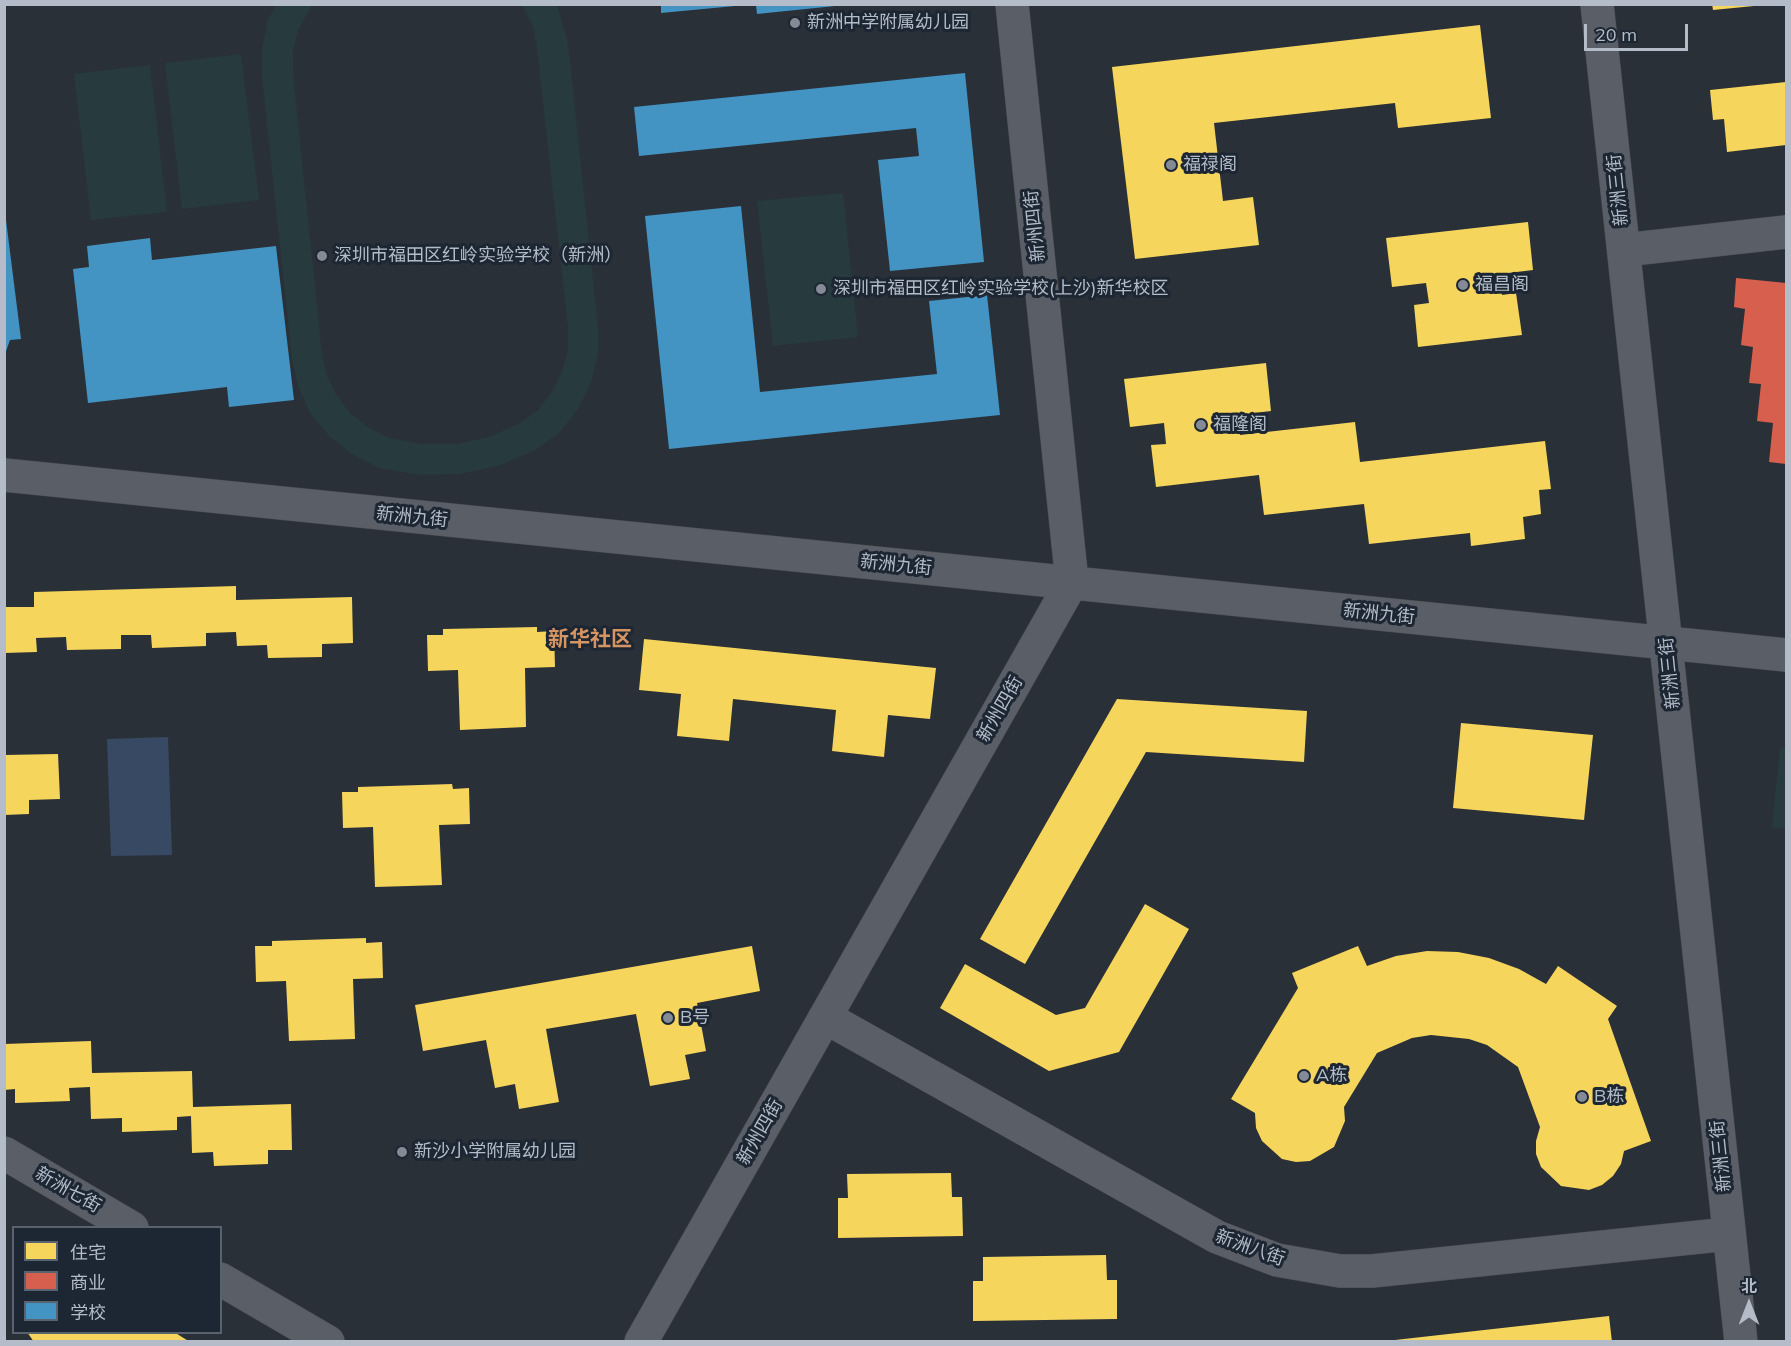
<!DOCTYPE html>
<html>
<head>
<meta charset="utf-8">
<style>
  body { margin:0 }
  #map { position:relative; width:1791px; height:1346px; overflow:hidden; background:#2a3038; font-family:Mulish,"Noto Sans SC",sans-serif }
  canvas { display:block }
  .frame { position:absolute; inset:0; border:6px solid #b4bcc9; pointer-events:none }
  .legend { position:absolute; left:12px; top:1226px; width:210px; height:108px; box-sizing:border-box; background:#1d2633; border:2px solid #59626f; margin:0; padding:8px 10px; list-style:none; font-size:18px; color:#b4bcc9 }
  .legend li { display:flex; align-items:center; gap:12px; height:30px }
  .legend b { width:30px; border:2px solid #59626f }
  .north { position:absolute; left:1719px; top:1274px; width:60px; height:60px; -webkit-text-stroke:4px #1d2633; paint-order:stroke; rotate:0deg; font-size:16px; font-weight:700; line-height:24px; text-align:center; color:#b4bcc9 }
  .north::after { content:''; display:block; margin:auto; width:21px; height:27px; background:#b4bcc9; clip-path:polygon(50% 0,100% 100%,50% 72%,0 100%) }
  .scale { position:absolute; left:1584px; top:24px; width:104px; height:27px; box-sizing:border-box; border:3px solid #b4bcc9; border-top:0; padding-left:8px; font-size:18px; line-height:21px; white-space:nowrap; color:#b4bcc9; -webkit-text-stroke:4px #1d2633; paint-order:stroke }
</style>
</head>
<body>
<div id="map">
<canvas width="1791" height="1346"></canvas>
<div class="frame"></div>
<ul class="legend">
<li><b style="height:16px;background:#f6d55c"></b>住宅</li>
<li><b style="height:16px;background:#d6604d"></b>商业</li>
<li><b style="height:16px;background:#4393c3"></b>学校</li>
</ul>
<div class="north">北</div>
<div class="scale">20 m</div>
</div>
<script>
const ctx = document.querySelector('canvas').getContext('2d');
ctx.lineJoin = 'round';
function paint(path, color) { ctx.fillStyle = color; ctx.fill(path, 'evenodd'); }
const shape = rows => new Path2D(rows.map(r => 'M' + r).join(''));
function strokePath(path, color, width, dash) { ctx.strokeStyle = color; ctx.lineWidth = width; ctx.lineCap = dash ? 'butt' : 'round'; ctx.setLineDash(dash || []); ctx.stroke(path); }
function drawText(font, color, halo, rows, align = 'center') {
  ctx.font = font + ' Mulish,"Noto Sans SC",sans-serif'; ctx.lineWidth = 6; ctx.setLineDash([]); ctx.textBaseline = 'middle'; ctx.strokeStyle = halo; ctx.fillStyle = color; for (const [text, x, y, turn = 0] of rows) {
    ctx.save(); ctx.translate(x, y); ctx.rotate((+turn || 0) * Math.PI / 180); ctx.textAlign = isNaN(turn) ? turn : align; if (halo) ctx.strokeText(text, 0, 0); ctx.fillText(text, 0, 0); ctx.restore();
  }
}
const green = shape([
  [276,5,312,5,298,30,293,52,293,74,322,354,327,376,337,396,351,414,369,428,389,438,422,444,456,444,489,437,520,423,538,410,552,392,562,372,568,350,568,328,537,48,533,26,522,5,557,5,568,43,598,326,598,354,591,383,578,409,559,433,535,450,498,466,460,474,420,475,379,468,352,454,329,436,310,413,298,386,292,359,262,76,262,49,268,20],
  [241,54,259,200,182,209,165,63],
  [150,65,167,212,91,220,74,74],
  [843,193,858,337,773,346,757,201],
  [1780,748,1786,749,1786,829,1772,827]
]);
const water = shape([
  [168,737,172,855,111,856,107,739]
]);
const homes = shape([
  [1712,4,1754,4,1754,6,1713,10],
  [1480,25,1491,118,1398,128,1395,103,1214,123,1223,201,1253,197,1259,245,1135,259,1112,67],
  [1786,82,1786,145,1727,152,1724,119,1713,120,1710,90],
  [1528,222,1533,270,1500,274,1502,295,1516,293,1522,335,1418,347,1414,305,1429,303,1426,283,1392,287,1386,238],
  [1266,363,1271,411,1237,415,1240,435,1355,422,1360,462,1545,441,1551,489,1539,490,1541,514,1523,517,1525,539,1471,546,1470,533,1369,544,1364,504,1264,515,1259,475,1156,487,1151,445,1166,444,1164,423,1130,427,1124,379],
  [236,586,236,600,352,597,353,643,322,644,322,657,268,658,267,645,237,646,236,632,206,633,206,646,152,648,151,635,121,635,121,649,67,650,66,637,36,638,37,652,4,653,4,607,34,607,34,592],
  [537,627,537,632,554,631,555,667,525,668,526,727,460,730,458,670,428,671,427,635,443,635,443,629],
  [644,639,936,668,930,719,888,715,884,757,832,751,836,710,733,699,729,741,677,736,681,694,639,690],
  [1117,699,1307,711,1304,762,1146,752,1025,964,980,939],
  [1461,723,1593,735,1584,820,1453,808],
  [58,754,60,799,29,800,29,814,4,815,4,755],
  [452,784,453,789,469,788,470,824,439,825,442,885,375,887,373,827,343,828,342,792,358,792,358,787],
  [1145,904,1189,929,1119,1052,1049,1071,940,1008,965,964,1056,1015,1085,1008],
  [366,938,366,943,382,942,383,978,353,979,355,1039,289,1041,286,981,256,982,255,946,272,946,272,941],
  [752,946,760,991,697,1003,706,1051,685,1055,690,1079,650,1086,636,1014,546,1029,559,1102,519,1109,515,1084,495,1088,486,1040,423,1051,415,1005],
  [1358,946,1367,966,1396,956,1427,951,1458,952,1489,958,1519,969,1546,984,1558,966,1617,1006,1608,1019,1651,1141,1624,1151,1621,1164,1613,1176,1602,1185,1589,1190,1561,1186,1541,1167,1536,1154,1536,1141,1540,1127,1518,1067,1487,1045,1469,1039,1431,1035,1412,1038,1377,1053,1344,1107,1345,1121,1334,1147,1310,1161,1296,1162,1282,1159,1262,1141,1256,1128,1255,1113,1231,1099,1298,988,1292,973],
  [91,1041,92,1073,192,1071,193,1107,291,1104,292,1150,268,1150,268,1164,214,1166,213,1152,192,1153,191,1116,177,1117,177,1130,122,1132,122,1118,91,1119,90,1087,69,1088,70,1101,15,1103,15,1089,4,1090,4,1044],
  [951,1173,952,1197,962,1197,963,1236,838,1238,838,1198,848,1198,847,1174],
  [1106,1255,1107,1280,1117,1280,1117,1319,973,1321,973,1281,983,1281,983,1257],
  [1609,1316,1612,1342,1395,1342,1395,1340],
  [27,1332,174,1332,190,1342,34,1342]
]);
const shops = shape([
  [1736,278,1786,283,1786,464,1769,462,1773,423,1757,421,1761,384,1749,383,1753,347,1741,345,1745,309,1734,307]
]);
const schools = shape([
  [661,4,735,4,735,6,661,13],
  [756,5,835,5,835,6,757,14],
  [965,73,984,262,890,271,878,160,919,156,916,128,639,156,634,107],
  [4,204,21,339,10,340,4,357],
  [741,206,760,392,937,374,929,301,987,295,1000,415,669,449,645,216],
  [150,238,152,260,276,246,294,400,229,407,227,387,88,403,73,269,89,267,87,246]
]);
const minor = shape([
  [1597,4,1741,1342],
  [1624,250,1786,232],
  [4,475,1786,655],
  [825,1017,1217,1237,1277,1260,1340,1271,1372,1271,1729,1234],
  [4,1153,132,1228],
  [220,1279,328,1342],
  [641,1342,1072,582,1012,4]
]);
const markers = [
  [795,23,6,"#848b96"],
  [1171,165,6,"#848b96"],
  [322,256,6,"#848b96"],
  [1463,285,6,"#848b96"],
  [821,289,6,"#848b96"],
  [1201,425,6,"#848b96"],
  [668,1018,6,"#848b96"],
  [1304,1076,6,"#848b96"],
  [1582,1097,6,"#848b96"],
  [402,1152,6,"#848b96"]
];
const poiNames = [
  ["新洲中学附属幼儿园",807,23],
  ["福禄阁",1183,165],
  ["深圳市福田区红岭实验学校（新洲）",334,256],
  ["福昌阁",1475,285],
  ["深圳市福田区红岭实验学校(上沙)新华校区",833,289],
  ["福隆阁",1213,425],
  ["B号",680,1018],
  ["A栋",1316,1076],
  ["B栋",1594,1097],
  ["新沙小学附属幼儿园",414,1152]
];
const streetNames = [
  ["新洲三街",1618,190,-96],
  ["新州四街",1035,226,-96],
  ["新洲九街",412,517,6],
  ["新洲九街",896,565,6],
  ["新洲九街",1379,614,6],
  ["新洲三街",1670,673,-96],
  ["新州四街",1000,709,-60],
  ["新州四街",760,1132,-60],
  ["新洲三街",1721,1156,-96],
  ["新洲七街",68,1190,30],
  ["新洲八街",1250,1248,20]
];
const quarterNames = [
  ["新华社区",590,640]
];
paint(green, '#273a3e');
paint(water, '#384963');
paint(homes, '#f6d55c');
paint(shops, '#d6604d');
paint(schools, '#4393c3');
strokePath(minor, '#484c53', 34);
strokePath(minor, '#5a5e66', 33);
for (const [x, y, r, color] of markers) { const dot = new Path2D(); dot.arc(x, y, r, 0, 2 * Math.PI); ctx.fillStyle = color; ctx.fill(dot); strokePath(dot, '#1d2633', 2); }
drawText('18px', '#b4bcc9', '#1d2633', poiNames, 'left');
drawText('18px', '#b4bcc9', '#1d2633', streetNames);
drawText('bold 21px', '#d59563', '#1d2633', quarterNames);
</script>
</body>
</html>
